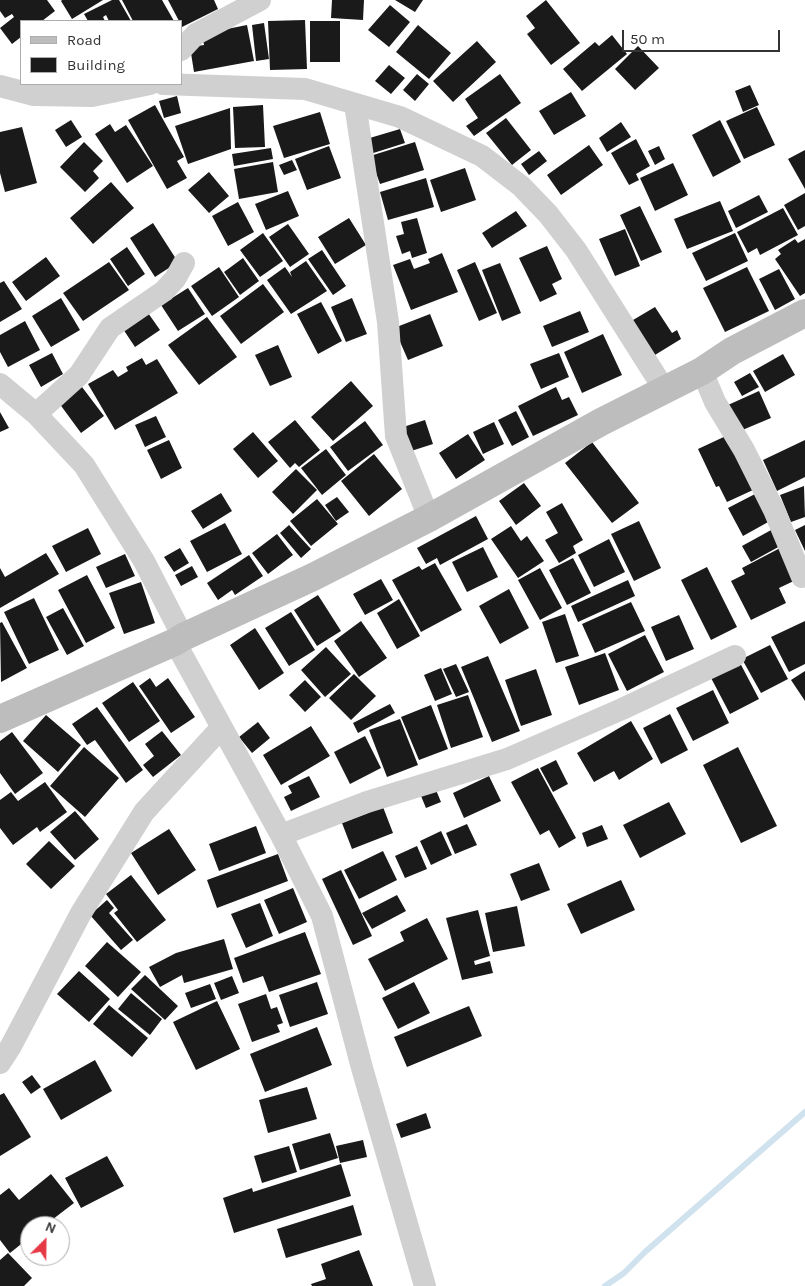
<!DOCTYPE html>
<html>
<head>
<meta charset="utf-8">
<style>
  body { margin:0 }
  #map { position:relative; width:805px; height:1286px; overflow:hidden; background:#fff; font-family:Karla,sans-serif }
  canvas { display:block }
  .legend { position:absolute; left:20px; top:20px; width:162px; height:65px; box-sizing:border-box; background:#fff; border:1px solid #adadad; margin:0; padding:6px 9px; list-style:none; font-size:15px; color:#333 }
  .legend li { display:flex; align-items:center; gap:10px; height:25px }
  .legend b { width:25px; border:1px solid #adadad }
  .north { position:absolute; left:20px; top:1216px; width:50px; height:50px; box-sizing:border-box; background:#fff; border:1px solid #adadad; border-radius:50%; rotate:23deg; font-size:14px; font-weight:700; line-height:20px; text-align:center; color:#333 }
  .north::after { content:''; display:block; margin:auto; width:18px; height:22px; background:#e63946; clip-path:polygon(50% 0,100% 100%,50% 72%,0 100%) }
  .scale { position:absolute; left:622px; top:30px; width:158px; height:22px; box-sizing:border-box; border:2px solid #333; border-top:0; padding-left:6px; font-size:15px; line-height:18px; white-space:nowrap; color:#333; -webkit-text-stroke:4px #fff; paint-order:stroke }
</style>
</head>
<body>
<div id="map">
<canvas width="805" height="1286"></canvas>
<ul class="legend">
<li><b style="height:6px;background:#bdbdbd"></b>Road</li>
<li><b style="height:14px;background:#1a1a1a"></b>Building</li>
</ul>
<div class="north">N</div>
<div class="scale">50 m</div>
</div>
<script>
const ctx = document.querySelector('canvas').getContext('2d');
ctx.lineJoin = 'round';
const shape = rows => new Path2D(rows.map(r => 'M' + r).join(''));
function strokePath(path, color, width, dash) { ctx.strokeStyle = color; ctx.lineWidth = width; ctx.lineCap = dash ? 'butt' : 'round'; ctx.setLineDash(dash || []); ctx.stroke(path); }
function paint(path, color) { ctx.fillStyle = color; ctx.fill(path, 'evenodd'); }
const stream = shape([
  [605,1286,624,1273,645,1252,805,1112]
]);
const building = shape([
  [0,0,47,0,55,11,42,21,21,21,21,37,12,44,0,28,14,17,12,14,5,18,0,11],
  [62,0,103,0,72,19,61,1],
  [112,0,119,0,131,21,109,21,106,15,103,17,105,21,88,21,84,14],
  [122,0,162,0,174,21,133,21],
  [168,0,214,0,218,9,182,27,181,21,179,21],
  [332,0,364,0,363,20,331,18],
  [395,0,423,0,415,12],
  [546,0,580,43,551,65,527,34,535,28,526,16],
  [390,5,410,22,389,47,368,30],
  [305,20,307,69,270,70,268,21],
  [310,21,340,21,340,62,310,62],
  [264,23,269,59,256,61,252,25],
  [247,25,254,61,194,72,190,47,204,45,202,34],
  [418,25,451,53,429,79,396,52],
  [612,35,627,54,582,91,563,69,595,42,599,46],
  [477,41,496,62,453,102,433,81],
  [638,46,659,68,635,90,615,69],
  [389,65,405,78,391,94,375,81],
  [417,74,429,84,415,101,403,90],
  [500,74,521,103,474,136,466,126,478,118,465,99],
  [750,85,759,105,743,112,735,91],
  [571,92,586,116,554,135,539,111],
  [177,96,181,113,164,118,159,101],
  [155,105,184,157,177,161,187,178,167,189,128,120],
  [263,105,265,147,235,148,233,107],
  [757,107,775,145,744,159,726,121],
  [230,108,231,149,188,164,175,126],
  [320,112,330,144,284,158,273,126],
  [506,118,531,150,512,165,486,133],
  [71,120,82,137,66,147,55,130],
  [720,120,741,162,713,177,692,135],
  [621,122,631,137,607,152,599,138],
  [110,124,115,132,126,125,153,166,127,183,95,134],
  [22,127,37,183,5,192,0,173,0,132],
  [400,129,405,143,367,155,363,140],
  [636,139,650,166,636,174,639,180,629,185,611,153],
  [84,142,103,161,93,171,99,178,85,192,60,167],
  [415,142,424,170,380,184,370,156],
  [589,145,603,165,561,195,547,175],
  [329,146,341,178,307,190,295,159],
  [659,146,665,159,655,165,648,151],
  [271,148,273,159,234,166,232,154],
  [805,150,805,189,788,159],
  [539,151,547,161,529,175,521,164],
  [292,160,297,170,284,175,279,165],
  [273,162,278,192,239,199,234,169],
  [673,163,688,195,655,211,640,178],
  [465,168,476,200,441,212,430,180],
  [209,172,229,196,209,213,188,190],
  [426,178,434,207,388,220,380,192],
  [111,182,134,208,93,244,70,218],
  [288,191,299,216,266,230,255,204],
  [805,193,805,226,798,230,784,205],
  [759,195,768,212,736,228,728,211],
  [720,201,733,231,687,249,674,219],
  [238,202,254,232,228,246,212,216],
  [640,206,662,252,641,261,620,215],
  [783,208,798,235,760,255,757,248,748,253,737,232],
  [516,211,527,226,492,248,482,233],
  [349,218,366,245,335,264,318,237],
  [417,218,427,253,412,258,410,251,402,254,396,236,404,234,401,222],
  [153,223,178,262,155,277,130,238],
  [288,224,309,254,290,267,269,237],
  [625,229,640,266,615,276,599,239],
  [263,233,283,261,260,277,240,250],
  [735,233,748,261,706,281,692,253],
  [795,239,798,243,805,239,805,293,800,296,775,259,781,254,778,250],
  [547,246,562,279,552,284,557,294,540,302,519,258],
  [127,247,145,274,128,286,110,259],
  [322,250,346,286,333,295,308,259],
  [442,253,458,292,411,310,393,265,410,259,414,269,430,263,428,259],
  [46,257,60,276,26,301,12,282],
  [243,258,259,281,240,295,224,272],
  [306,261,327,291,291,314,267,280,285,267,292,277,290,272],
  [109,262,129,290,83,321,63,293],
  [475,262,497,313,479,321,457,270],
  [500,263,521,313,502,321,482,270],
  [219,267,239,297,212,316,191,286],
  [747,267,769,311,725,332,703,288],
  [779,269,795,299,775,310,759,279],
  [4,281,22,309,0,322,0,283],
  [263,284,284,312,241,344,220,316],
  [188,288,205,314,178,331,161,305],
  [61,298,80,330,51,347,32,316],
  [352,298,367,334,346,342,331,307],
  [321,302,342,341,318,354,297,314],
  [655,307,672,333,677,330,681,339,650,358,628,323],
  [146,310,160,330,135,347,121,326],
  [580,311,589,332,552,347,543,326],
  [430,314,443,346,408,360,394,328],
  [207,317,237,357,199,385,168,345],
  [25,321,40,350,8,367,0,352,0,335],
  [603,334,622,375,582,393,564,352],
  [278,345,292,377,270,386,255,355],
  [52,353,63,374,41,387,29,365],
  [559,353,569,377,541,389,530,364],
  [783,354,795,375,765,392,753,371],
  [142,358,146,365,157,359,178,393,115,430,88,384,113,370,118,377,128,371,126,367],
  [750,373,759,387,742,396,734,382],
  [351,381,373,406,333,441,311,417],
  [82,387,104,416,81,433,59,403],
  [556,387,562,400,569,397,578,415,533,436,518,406],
  [759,391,771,418,740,431,728,405],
  [516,411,529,437,512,446,498,420],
  [0,412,9,428,0,432],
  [156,416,166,437,145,447,135,425],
  [295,420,320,450,299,467,295,463,290,468,268,442],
  [425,420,433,444,408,452,400,428],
  [365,421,383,445,348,471,330,447],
  [494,422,504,444,483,454,473,432],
  [253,432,278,461,258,478,233,449],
  [468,434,485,460,456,479,439,453],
  [728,435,753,490,727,502,719,486,716,487,698,449],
  [169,440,182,468,161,479,147,450],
  [805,440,805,477,777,491,763,460],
  [592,442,639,503,612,523,565,463],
  [326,449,346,475,322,495,301,468],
  [374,454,402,489,369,516,341,481],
  [296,469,317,490,293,514,272,492],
  [524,483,541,506,516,525,499,501],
  [804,486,805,517,791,522,780,495],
  [221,493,232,511,203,529,191,511],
  [755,494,770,521,743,536,728,508],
  [337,497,349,512,336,521,325,505],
  [317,499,338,524,311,546,290,521],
  [562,503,583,540,573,546,576,553,559,563,545,540,558,533,546,512],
  [476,516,488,539,440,565,437,558,426,564,417,548],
  [639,521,661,568,634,581,611,534],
  [225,523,242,554,207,572,190,541],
  [289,525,311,549,301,558,280,533],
  [805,525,805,551,795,530],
  [511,526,521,541,527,536,544,561,518,578,491,539],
  [88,528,101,554,66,572,52,546],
  [773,529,782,545,751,562,742,546],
  [277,534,293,555,268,574,252,553],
  [609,539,625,572,594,587,578,555],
  [483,547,498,577,467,592,452,562],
  [782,547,798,579,779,588,786,603,751,620,731,581,745,574,742,568],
  [180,548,189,563,174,572,164,557],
  [46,553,59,574,0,608,0,568,5,577],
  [125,554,135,576,106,588,96,567],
  [249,555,263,576,235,595,232,590,218,600,207,583],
  [573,558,591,593,567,605,549,570],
  [435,563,462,610,421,632,392,580,419,566,422,570],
  [192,566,198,577,181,586,175,575],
  [707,567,737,627,711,640,681,580],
  [540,568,562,608,540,620,518,580],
  [87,575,115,628,86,643,58,590],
  [381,579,393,600,365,615,353,594],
  [628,580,635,596,578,622,571,606],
  [141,582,155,623,124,634,109,593],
  [509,589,529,628,500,644,479,606],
  [318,595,341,631,317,646,294,610],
  [34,598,59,650,29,664,4,612],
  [399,599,420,636,397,649,377,613],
  [631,602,645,631,595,653,582,624],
  [63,608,84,646,67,655,46,617],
  [291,612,315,650,289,666,265,628],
  [565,614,579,656,556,663,542,622],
  [679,615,694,649,666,661,651,627],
  [361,621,387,658,359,677,334,641],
  [805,621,805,664,789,672,771,637],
  [2,622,27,668,1,682,0,623],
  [255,628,284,673,259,690,230,645],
  [645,635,664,672,627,691,608,654],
  [770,645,788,679,761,693,742,659],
  [326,647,351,674,325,697,301,670],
  [605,653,619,690,579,705,565,667],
  [488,656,520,731,492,742,461,667],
  [739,661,759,699,730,714,710,676],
  [456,664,469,692,456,697,443,669],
  [441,668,452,694,435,701,424,675],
  [536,669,552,715,521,726,505,680],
  [805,671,805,701,791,680],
  [354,674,376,696,351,720,329,698],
  [150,678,156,687,168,678,195,717,171,733,139,686],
  [305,680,321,697,305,712,289,695],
  [133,682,160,721,129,742,102,703],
  [713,690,729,723,693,741,676,708],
  [468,695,483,737,451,748,437,705],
  [390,704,395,713,358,733,353,723],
  [431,705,448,749,419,760,401,717],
  [97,707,143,770,126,783,95,740,87,745,72,724],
  [670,714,688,750,661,764,643,728],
  [46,715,81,745,58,772,23,741],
  [400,719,418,765,387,777,369,730],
  [631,721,653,759,619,780,614,771,594,782,577,753],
  [258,722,270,738,252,753,239,737],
  [311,726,330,756,281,785,263,755],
  [162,731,181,755,153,777,143,765,154,756,145,744],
  [12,732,43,773,15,794,0,773,0,741],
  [365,736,381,768,350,784,334,752],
  [84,747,119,778,85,817,50,786],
  [738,747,777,826,741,843,703,765],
  [556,760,568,784,553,792,540,768],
  [538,768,576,838,559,848,549,830,540,835,511,782],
  [309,776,320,797,291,811,284,797,292,793,288,786],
  [489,776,501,801,464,818,453,793],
  [45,782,67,812,40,832,37,827,13,845,0,828,0,800,11,792,18,801],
  [436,790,441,802,426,808,421,796],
  [669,802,686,834,640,858,623,825],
  [383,807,393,833,352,849,342,823],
  [75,811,99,839,75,860,50,832],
  [467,824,477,845,455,854,446,833],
  [602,825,608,839,587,847,582,833],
  [256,826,266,853,219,871,209,844],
  [169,829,196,870,158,895,131,853],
  [441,831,452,855,431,865,420,841],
  [49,841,75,866,51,889,26,864],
  [417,846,427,869,405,878,395,856],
  [383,851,397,880,359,899,344,870],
  [278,854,288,881,217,908,207,880],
  [539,863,550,890,521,901,510,874],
  [341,870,372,936,353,945,322,879],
  [131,875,166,920,137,942,114,913,118,910,106,894],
  [621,880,635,910,581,934,567,904],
  [293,888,307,922,279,934,264,900],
  [397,895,406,911,372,929,362,913],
  [107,900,114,908,109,913,133,940,121,950,90,915],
  [260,903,273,936,246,948,231,914],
  [517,906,525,946,493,952,485,913],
  [478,910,490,956,474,961,475,965,490,961,493,973,462,980,446,918],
  [427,918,448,959,385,991,368,959,404,941,400,932],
  [305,932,321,974,269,992,263,976,243,983,234,958],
  [224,939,233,969,184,983,182,975,160,987,149,967,176,953],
  [107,942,141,972,118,997,85,966],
  [79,971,110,999,89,1022,57,994],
  [145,975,178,1006,165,1020,131,989],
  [232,976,239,993,221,1000,214,983],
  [317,982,328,1014,290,1027,279,995],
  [414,982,430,1013,398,1029,382,998],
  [210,984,216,999,191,1008,185,993],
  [131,993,162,1019,150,1035,118,1009],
  [266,994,271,1009,277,1007,283,1023,277,1025,280,1032,252,1042,238,1004],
  [217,1001,240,1049,196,1070,173,1022],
  [109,1005,148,1038,132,1057,93,1024],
  [469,1006,482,1036,407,1067,394,1037],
  [317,1027,332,1065,265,1092,250,1054],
  [95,1060,112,1091,61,1120,43,1089],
  [32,1075,41,1087,31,1094,22,1082],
  [307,1087,317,1119,268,1133,259,1100],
  [4,1093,31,1137,0,1156,0,1095],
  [426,1113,431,1128,401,1138,396,1124],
  [330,1133,338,1158,300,1170,292,1144],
  [363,1140,367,1157,340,1163,336,1146],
  [289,1146,297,1172,262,1183,254,1156],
  [107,1156,124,1186,81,1208,65,1178],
  [341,1164,351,1196,234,1233,223,1198,252,1188,253,1192],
  [51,1174,74,1203,44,1226,30,1226,30,1237,10,1253,0,1240,0,1195,9,1188,19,1200],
  [353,1205,362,1235,286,1258,277,1229],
  [359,1250,373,1286,312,1286,311,1284,326,1279,321,1264],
  [8,1253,32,1278,24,1286,0,1286,0,1260]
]);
const street = shape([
  [181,50,196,34,260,0],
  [163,84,305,89,400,117,482,156,521,186,548,214,576,250,664,389],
  [0,86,34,95,92,96,150,84],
  [355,104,388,322,396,436,429,518],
  [702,371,715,402,744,450,774,510,802,577],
  [0,384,36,414,84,465,144,561,183,637],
  [36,414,79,375,110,328,164,291,175,279,184,263],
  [175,642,281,835,322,916,362,1068,425,1286],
  [281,835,367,802,507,759,622,709,735,656],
  [0,1063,11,1046,81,913,144,812,221,728]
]);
const secondary = shape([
  [0,719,175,642,183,637,313,577,429,518,601,422,702,371,732,351,805,313]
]);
strokePath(stream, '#cfe2ee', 6);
paint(building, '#1a1a1a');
strokePath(street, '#d0d0d0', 22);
strokePath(secondary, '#bdbdbd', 28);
</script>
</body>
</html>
